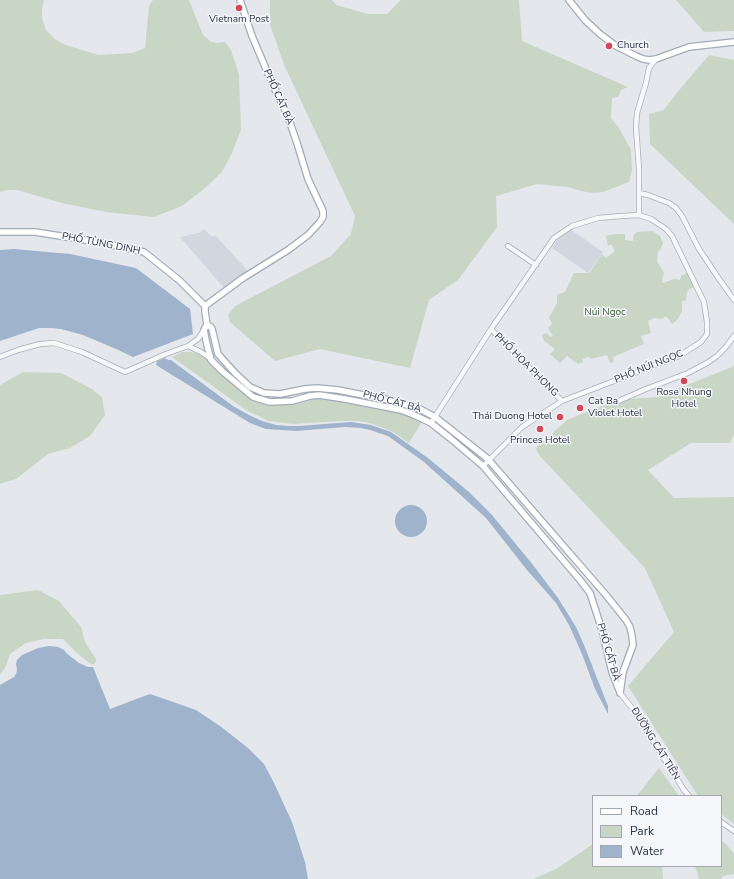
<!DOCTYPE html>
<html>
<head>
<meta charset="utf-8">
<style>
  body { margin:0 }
  #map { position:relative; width:734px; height:879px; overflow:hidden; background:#e4e7ec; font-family:"Nunito Sans",sans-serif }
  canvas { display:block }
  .legend { position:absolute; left:592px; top:795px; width:130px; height:72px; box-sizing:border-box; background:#f4f6f9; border:1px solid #a4a8b1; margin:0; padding:5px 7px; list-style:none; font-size:12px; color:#2b3445 }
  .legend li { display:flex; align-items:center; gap:8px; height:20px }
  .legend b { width:20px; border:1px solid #a4a8b1 }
</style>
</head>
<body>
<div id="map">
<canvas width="734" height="879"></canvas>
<ul class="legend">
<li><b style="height:5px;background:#fff"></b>Road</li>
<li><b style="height:11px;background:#c9d6c5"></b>Park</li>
<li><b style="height:11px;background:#9fb4cc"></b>Water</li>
</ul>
</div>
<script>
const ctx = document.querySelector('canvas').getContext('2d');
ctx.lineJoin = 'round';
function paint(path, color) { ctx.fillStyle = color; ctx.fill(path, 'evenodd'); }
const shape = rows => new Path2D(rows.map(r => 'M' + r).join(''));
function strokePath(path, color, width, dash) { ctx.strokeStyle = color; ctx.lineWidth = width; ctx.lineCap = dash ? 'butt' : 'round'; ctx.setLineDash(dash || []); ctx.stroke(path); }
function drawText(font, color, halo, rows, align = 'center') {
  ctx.font = font + ' "Nunito Sans",sans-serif'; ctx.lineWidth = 3; ctx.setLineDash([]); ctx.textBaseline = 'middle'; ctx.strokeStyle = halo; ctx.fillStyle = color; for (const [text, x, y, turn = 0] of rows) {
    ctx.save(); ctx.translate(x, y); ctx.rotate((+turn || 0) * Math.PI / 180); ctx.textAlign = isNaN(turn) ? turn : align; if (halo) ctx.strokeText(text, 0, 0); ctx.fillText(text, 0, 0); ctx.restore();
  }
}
const built = shape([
  [204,229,212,237,215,235,249,272,225,289,180,237,199,233],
  [571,230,603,252,588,273,552,248,557,240]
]);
const green = shape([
  [0,0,44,0,42,8,42,18,46,30,55,39,63,44,98,55,132,53,145,48,149,6,153,0,189,0,203,35,211,42,216,43,225,42,231,50,239,75,241,130,232,153,222,172,205,188,182,206,154,217,106,212,62,203,17,190,7,190,0,192],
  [270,0,332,0,336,5,368,14,387,14,401,0,519,0,522,41,628,87,621,90,618,97,612,98,611,118,619,128,631,150,632,170,629,182,603,192,593,193,581,191,568,187,537,184,496,196,497,227,458,280,429,300,410,368,320,349,275,361,230,322,228,315,235,306,331,256,351,234,355,216,285,67,270,25],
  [676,0,734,0,734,31,704,32],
  [709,55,734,60,734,224,650,144,649,114,664,110,675,95],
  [653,231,660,236,663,243,661,248,658,252,657,261,664,273,662,282,663,283,674,279,680,280,681,276,687,273,690,276,695,287,689,289,687,292,686,300,682,301,682,311,679,317,676,321,672,324,666,316,662,319,654,318,648,321,651,333,641,336,644,344,613,357,614,362,610,363,607,355,591,359,589,357,582,359,583,362,578,364,567,356,560,363,550,354,555,349,544,341,542,336,543,334,547,333,550,337,553,336,548,328,552,324,549,318,557,303,557,295,565,292,574,273,589,273,602,254,606,258,615,251,611,244,608,246,606,236,615,234,625,234,625,240,633,241,634,234,637,232],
  [205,351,244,389,251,393,257,401,269,398,280,398,297,396,310,393,321,392,375,400,394,404,408,408,425,417,409,443,393,432,381,427,370,423,359,421,341,421,293,424,269,421,246,410,172,357,182,352,190,352,199,354],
  [734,365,734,435,730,443,691,443,648,470,674,498,734,497,734,824,721,814,721,796,698,796,628,686,674,632,645,568,539,455,536,449,538,446,567,420,617,400,657,397,732,367],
  [23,372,61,373,92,389,102,397,105,415,90,436,70,448,48,454,16,479,0,484,0,385],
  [38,590,59,601,81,627,85,642,96,659,96,662,94,664,91,664,88,662,76,652,63,639,43,639,26,643,10,654,6,666,2,672,0,674,0,595],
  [659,768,679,796,636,796,640,792],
  [721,842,724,842,734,853,734,874,723,876,722,879,699,879,695,866,721,866],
  [593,844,593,866,662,866,663,879,533,879,556,869]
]);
const water = shape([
  [14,249,70,254,136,268,190,309,193,334,133,357,116,349,83,335,61,329,51,328,39,328,0,341,0,250],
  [165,358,168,360,171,360,233,406,249,415,262,421,276,425,287,426,299,426,351,422,371,425,391,432,428,458,469,492,492,515,533,565,558,598,576,627,584,645,608,706,608,714,595,689,582,654,569,625,556,603,527,570,486,518,424,462,388,436,370,430,361,428,345,427,296,431,266,429,250,423,156,365,157,361],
  '395 521a16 16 0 1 1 32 0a16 16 0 1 1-32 0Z',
  [49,646,58,647,64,650,66,653,79,663,88,667,93,667,110,709,139,698,150,694,176,703,196,710,220,726,248,748,264,764,274,783,292,822,305,862,308,879,0,879,0,685,14,677,16,674,17,670,16,664,17,660,22,655,38,648]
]);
const minor = shape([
  [639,193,648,195,669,203,676,208,682,216,699,249,717,276,734,300],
  [639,215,639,169,636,127,637,113,646,83,649,68,656,59],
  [508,246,536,265],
  [491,329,562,401],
  [188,346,201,352,211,359],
  [0,357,18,350,40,344,54,343,82,352,125,372,166,354,188,346,198,339,204,330],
  [616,402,646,389,688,373,707,363,717,356,725,348,734,336],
  [431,423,491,329,554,238,572,226,598,218,621,216,639,215,651,219,666,229,672,236,704,302,707,322,707,334,701,342,679,356,562,401,522,427,483,466],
  [620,693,632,708,684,790,689,796],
  [721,822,734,831]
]);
const major = shape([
  [240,0,252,36,272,83,287,114,297,143,308,179,323,211,323,217,320,222,308,235,288,250,243,278,205,306,205,311,207,325,211,327,212,329,218,354,235,373,250,387,264,393,280,394,305,389,317,388,338,390,389,400,418,408,435,417,488,459,606,595,626,620,630,627,632,636,633,645,623,672,620,693],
  [569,0,585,20,600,34,616,46,636,56,643,59,649,60,656,59,689,47,734,42],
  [0,232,35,232,98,242,144,252,179,280,205,306],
  [207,325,205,328,204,330,207,345,211,360,222,371,253,397,270,402,292,401,310,396,319,395,345,399,401,410,414,415,431,423,450,438,483,466,580,580,590,593,602,630,612,672,619,690]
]);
const markers = [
  [239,8,4,"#d1495b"],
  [609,46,4,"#d1495b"],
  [684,381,4,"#d1495b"],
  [580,408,4,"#d1495b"],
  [560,417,4,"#d1495b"],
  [540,429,4,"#d1495b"]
];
const poiNames = [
  ["Vietnam Post",239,20],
  ["Church",617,46,"left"],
  ["Rose Nhung",684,393],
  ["Hotel",684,405],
  ["Cat Ba",588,402,"left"],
  ["Violet Hotel",588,414,"left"],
  ["Thái Duong Hotel",552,417,"right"],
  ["Princes Hotel",540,441]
];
const streetNames = [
  ["PHỐ CÁT BÀ",278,97,66],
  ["PHỐ TÙNG DINH",101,244,11],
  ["PHỐ HOA PHONG",526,365,45],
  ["PHỐ NÚI NGỌC",649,367,-22],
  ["PHỐ CÁT BÀ",392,402,15],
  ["PHỐ CÁT BÀ",608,652,74],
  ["ĐƯỜNG CÁT TIÊN",655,744,58]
];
const parkNames = [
  ["Núi Ngọc",605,313]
];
paint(built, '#d2d6de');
paint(green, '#c9d6c5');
paint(water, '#9fb4cc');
strokePath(minor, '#a9aeb7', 6);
strokePath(major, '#a3abb8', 8);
strokePath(minor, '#f7f8fa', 4.5);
strokePath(major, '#fff', 5.5);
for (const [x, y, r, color] of markers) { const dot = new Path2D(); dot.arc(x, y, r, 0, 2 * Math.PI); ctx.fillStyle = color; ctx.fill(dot); strokePath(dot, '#f4f6f9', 1.5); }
drawText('10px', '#2b3445', '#f4f6f9', poiNames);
drawText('10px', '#2b3445', '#f4f6f9', streetNames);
drawText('10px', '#3f6138', '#f4f6f9', parkNames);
</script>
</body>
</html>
